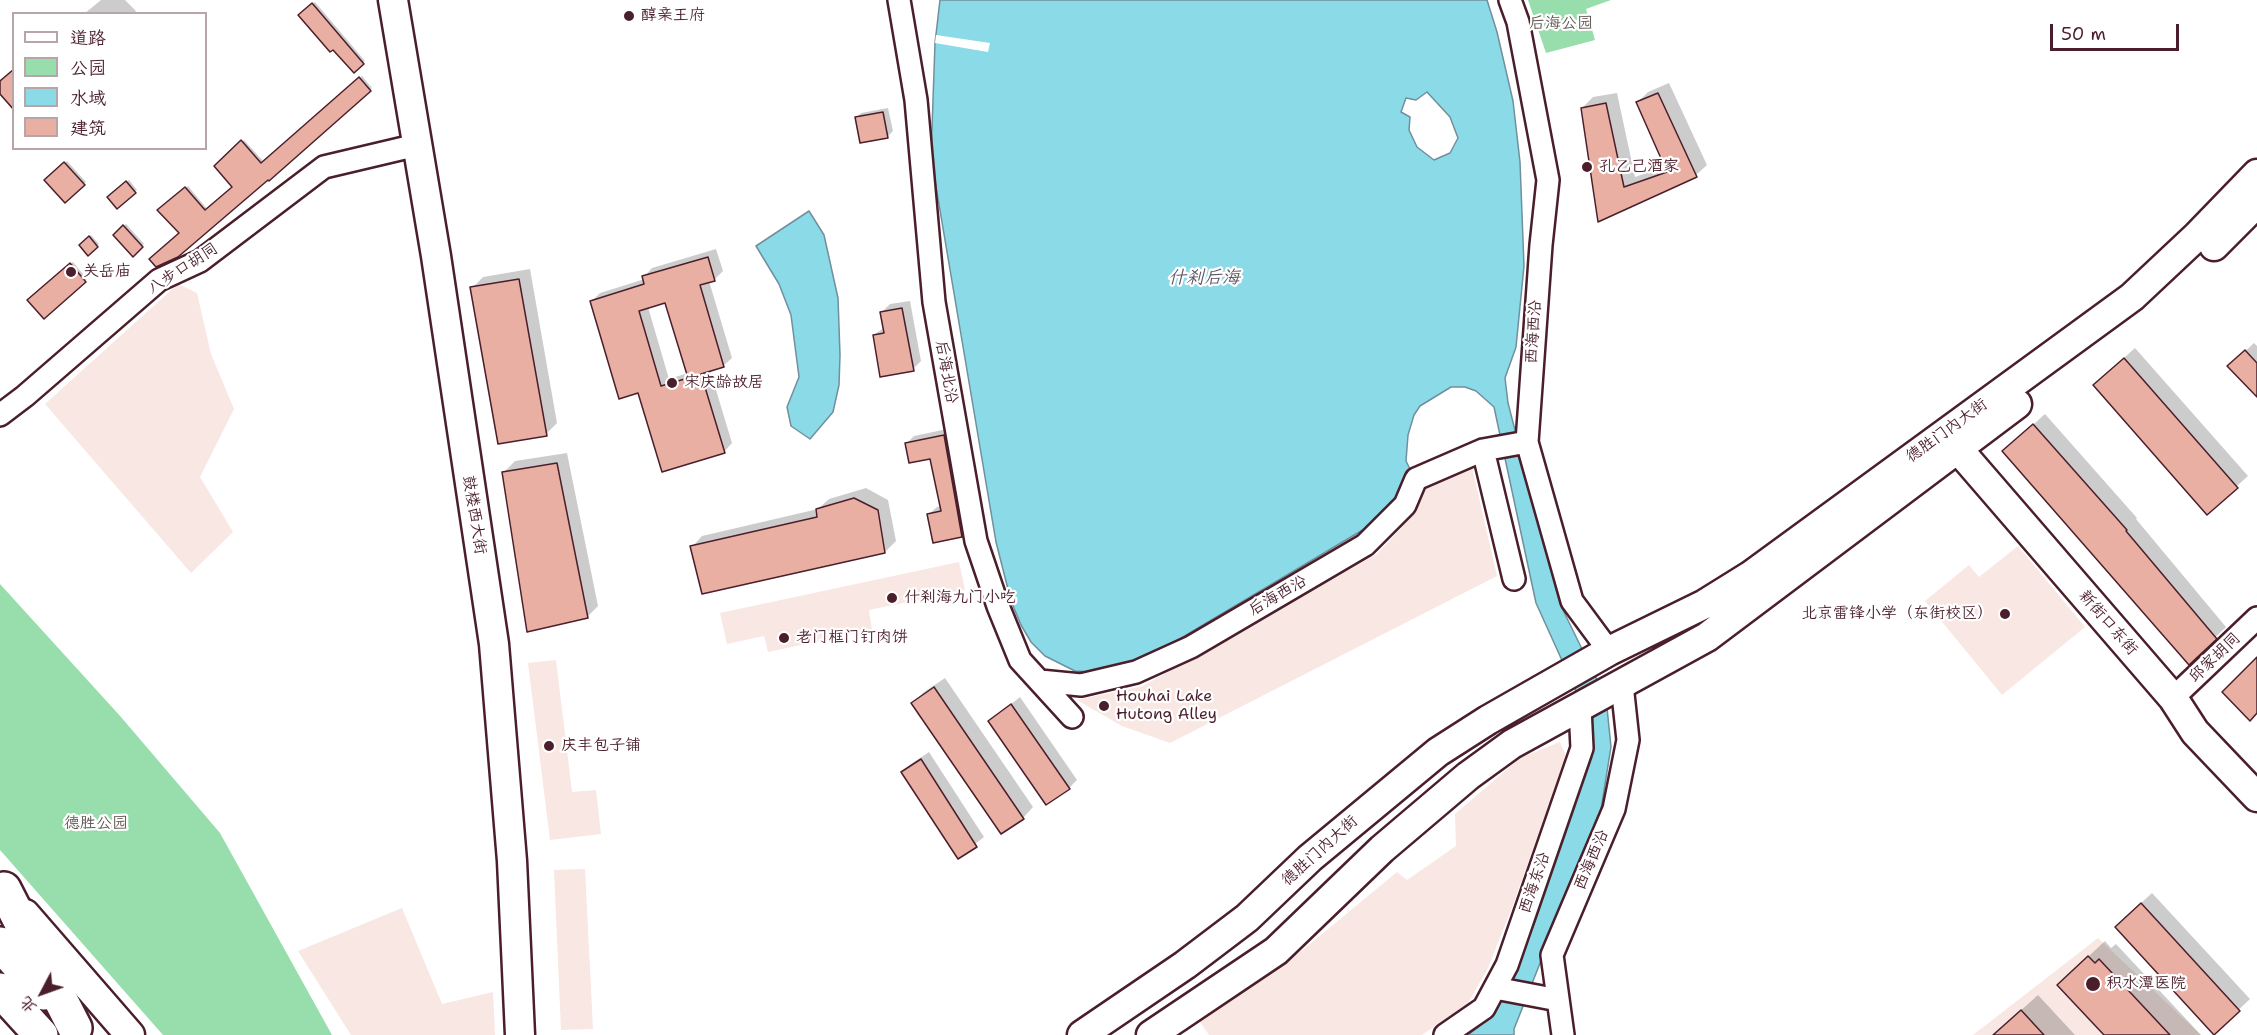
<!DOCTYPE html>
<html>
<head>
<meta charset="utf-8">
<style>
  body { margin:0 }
  #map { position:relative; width:2257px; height:1035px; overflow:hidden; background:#fff; font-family:"Shantell Sans","LXGW WenKai TC",sans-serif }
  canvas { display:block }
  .legend { position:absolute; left:12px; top:12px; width:195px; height:138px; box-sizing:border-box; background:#fff; border:2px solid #b7a5aa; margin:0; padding:8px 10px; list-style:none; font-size:18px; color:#4a1f2b }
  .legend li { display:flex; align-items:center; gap:12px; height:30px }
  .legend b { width:30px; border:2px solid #b7a5aa }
  .north { position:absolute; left:12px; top:963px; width:60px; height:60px; -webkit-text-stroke:4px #fff; paint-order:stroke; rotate:229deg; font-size:16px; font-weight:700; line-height:24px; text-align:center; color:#4a1f2b }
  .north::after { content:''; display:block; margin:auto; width:21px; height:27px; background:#4a1f2b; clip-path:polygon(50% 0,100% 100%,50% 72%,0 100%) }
  .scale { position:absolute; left:2050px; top:24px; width:129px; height:27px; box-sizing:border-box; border:3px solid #4a1f2b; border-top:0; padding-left:8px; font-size:18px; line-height:21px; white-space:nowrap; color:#4a1f2b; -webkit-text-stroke:4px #fff; paint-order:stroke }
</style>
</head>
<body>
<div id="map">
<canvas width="2257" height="1035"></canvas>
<ul class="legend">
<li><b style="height:8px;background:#fff"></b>道路</li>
<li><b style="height:16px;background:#97deac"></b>公园</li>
<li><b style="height:16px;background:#8bdae8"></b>水域</li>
<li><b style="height:16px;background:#e9afa3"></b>建筑</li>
</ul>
<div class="north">北</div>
<div class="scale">50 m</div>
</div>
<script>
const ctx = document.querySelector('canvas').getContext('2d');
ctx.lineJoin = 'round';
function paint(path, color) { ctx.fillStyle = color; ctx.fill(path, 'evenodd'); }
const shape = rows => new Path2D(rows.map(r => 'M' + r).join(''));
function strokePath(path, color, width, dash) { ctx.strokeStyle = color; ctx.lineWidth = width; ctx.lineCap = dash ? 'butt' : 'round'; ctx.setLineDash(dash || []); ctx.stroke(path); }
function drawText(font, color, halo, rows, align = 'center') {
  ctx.font = font + ' "Shantell Sans","LXGW WenKai TC",sans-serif'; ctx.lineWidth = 4.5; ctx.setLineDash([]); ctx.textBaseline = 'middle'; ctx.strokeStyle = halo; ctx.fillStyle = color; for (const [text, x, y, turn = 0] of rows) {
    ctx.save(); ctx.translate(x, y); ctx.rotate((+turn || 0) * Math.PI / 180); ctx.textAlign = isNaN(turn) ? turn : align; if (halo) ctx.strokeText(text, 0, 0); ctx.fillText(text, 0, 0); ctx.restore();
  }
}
const built = shape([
  [178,284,197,293,211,354,234,409,200,477,233,532,191,573,45,404],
  [1472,467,1497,576,1170,743,1122,726,1077,700,1143,686,1377,554,1414,514,1426,488],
  [2018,546,2085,627,2002,695,1925,601,1969,565,1979,577],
  [959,562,965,590,869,610,872,630,768,652,764,636,727,644,720,613],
  [556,660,572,792,596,790,601,834,550,840,528,663],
  [1560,742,1566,756,1514,902,1488,968,1468,1003,1422,1035,1209,1035,1198,1019,1304,949,1397,872,1407,880,1456,846,1455,814,1520,758],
  [585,869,593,1029,561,1030,554,870],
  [402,908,442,1004,493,992,495,1035,351,1035,298,951],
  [2098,938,2201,1035,1973,1035]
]);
const green = shape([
  [1528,0,1611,0,1586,9,1595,40,1546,53],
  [0,584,121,717,220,833,332,1035,163,1035,0,850]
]);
const water = shape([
  [940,0,1487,0,1497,32,1513,101,1520,162,1524,266,1516,347,1505,378,1508,403,1560,604,1606,698,1611,747,1601,809,1514,1029,1514,1035,1468,1035,1492,1016,1535,922,1592,757,1589,720,1536,603,1494,407,1476,391,1465,387,1451,387,1420,406,1414,415,1408,435,1406,461,1412,473,1400,502,1366,528,1151,656,1138,663,1093,672,1075,671,1045,656,1031,642,1021,625,1011,601,996,542,931,157,935,43,940,0],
  [1427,92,1450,117,1458,138,1450,153,1434,160,1417,147,1409,130,1410,117,1401,112,1406,98,1416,100,1427,92],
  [809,211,824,235,838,298,840,355,839,385,833,412,810,439,791,426,787,407,799,377,791,315,779,284,756,246,809,211]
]);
const pier = shape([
  [936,35,990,43,988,52,935,43]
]);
const shadow = shape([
  [101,0,125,0,136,11,134,14,84,14],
  [315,2,365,61,354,71,300,15],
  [362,76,372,88,370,90,177,256,180,233,174,197,188,186,208,210,234,187,216,166,244,140,264,162],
  [1669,83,1707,165,1696,175,1599,220,1582,108,1593,97,1617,93,1635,177,1666,166,1637,103,1648,92],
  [888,108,893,131,888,136,856,118,861,113],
  [67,161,86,182,65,201,46,180],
  [129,180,137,190,117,207,110,197],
  [126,224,144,244,133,255,115,235],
  [91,235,99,244,88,254,81,245],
  [716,249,723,271,715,279,709,281,732,358,723,366,710,370,732,443,724,452,639,391,592,301,600,293,645,279,644,277,652,268],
  [666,301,688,373,669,379,648,307],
  [73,262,87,279,44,317,29,300],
  [530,269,557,423,546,434,472,288,483,277],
  [910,301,921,361,913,369,874,335,885,327,882,312,890,304],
  [2254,343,2257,346,2257,395,2237,359],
  [2135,348,2248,476,2207,513,2105,375],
  [2045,414,2137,518,2136,519,2226,627,2189,663,2015,441],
  [952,428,970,527,962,535,928,515,937,507,941,506,931,457,906,444,914,436],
  [567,453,598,606,587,617,504,472,515,461],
  [866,488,888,500,896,541,885,552,692,547,702,536,818,509,829,499],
  [945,678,1033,807,1023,818,913,703,924,692],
  [1020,697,1077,780,1069,788,990,721],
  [929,752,984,837,958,857,903,772,911,764],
  [2152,893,2250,999,2214,1033,2127,916],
  [2105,941,2111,948,2116,944,2201,1035,2106,1035,2075,969],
  [2038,995,2075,1035,1995,1035,2009,1021]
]);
const building = shape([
  [312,3,364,64,354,73,333,50,330,52,298,15,312,3],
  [14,69,14,110,0,94,0,81,14,69],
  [359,77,371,91,269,181,268,180,178,257,156,267,149,259,179,233,157,210,185,187,205,210,232,187,214,166,241,140,261,163,359,77],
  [1658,93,1697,177,1598,222,1581,108,1606,103,1624,187,1667,172,1636,102,1658,93],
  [883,112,888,138,860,143,855,117,883,112],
  [64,162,85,185,65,203,44,180,64,162],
  [126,181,136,193,117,209,107,197,126,181],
  [123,225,143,247,133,257,113,235,123,225],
  [89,236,98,247,88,256,79,245,89,236],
  [708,257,715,281,700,285,724,367,701,374,725,453,662,472,638,393,619,399,590,301,644,284,642,276,708,257],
  [665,303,688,378,661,386,639,311,665,303],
  [70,263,86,282,44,319,27,300,70,263],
  [519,279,547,436,498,444,470,287,519,279],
  [902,308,914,371,880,377,873,335,884,333,880,312,902,308],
  [2245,350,2257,363,2257,397,2227,366,2245,350],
  [2124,358,2238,488,2207,515,2093,385,2124,358],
  [2033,424,2127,530,2126,531,2217,639,2189,665,2002,451,2033,424],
  [944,435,962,537,933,543,927,514,941,511,930,459,909,463,905,443,944,435],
  [557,463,588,618,527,632,502,472,557,463],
  [854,498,878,510,885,553,702,594,690,546,817,517,816,509,854,498],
  [2257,657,2257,713,2250,721,2222,692,2257,657],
  [934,687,1024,819,1001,834,911,703,934,687],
  [1011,704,1070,789,1046,805,988,721,1011,704],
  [921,759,977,847,958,859,901,772,921,759],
  [2141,903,2240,1011,2214,1035,2115,927,2141,903],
  [2088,956,2095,963,2099,959,2170,1035,2104,1035,2057,985,2088,956],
  [2021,1010,2044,1035,1993,1035,2021,1010]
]);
const street = shape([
  [899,0,916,100,934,302,976,541,998,606,1020,660,1072,717],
  [1510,0,1518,22,1548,180,1541,245,1527,442,1572,601,1609,651],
  [0,415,25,396,159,280,200,261,324,167,417,145],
  [1483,450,1514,579],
  [1040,681,1081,685,1136,672,1191,647,1365,545,1405,505,1416,479,1483,450,1527,442],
  [2173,698,2257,618],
  [1495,988,1558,1000],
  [1445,1035,1484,1008,1507,965,1582,748,1580,708],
  [1563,1035,1552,955,1614,809,1628,740,1623,694,1624,682]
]);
const secondary = shape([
  [393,0,436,256,494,644,512,861,520,1035],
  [2214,246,2257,203],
  [1950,432,1958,449,2173,698,2195,732,2257,797],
  [25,914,130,1035],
  [1082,1035,1185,965,1247,918,1310,858,1438,752,1488,720,1609,651,1705,604,1750,576,2132,297,2197,236,2257,174],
  [1151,1035,1276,951,1382,849,1468,776,1512,744,1707,637,2017,404]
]);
const highway = shape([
  [4,889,75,1028],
  [0,944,44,993],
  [0,990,41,1035]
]);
const markers = [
  [629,16,6,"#4a1f2b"],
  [1587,167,6,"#4a1f2b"],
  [71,272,6,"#4a1f2b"],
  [672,383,6,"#4a1f2b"],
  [892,598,6,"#4a1f2b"],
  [2005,614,6,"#4a1f2b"],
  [784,638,6,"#4a1f2b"],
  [1104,706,6,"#4a1f2b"],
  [549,746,6,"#4a1f2b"],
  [2093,984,8,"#4a1f2b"]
];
const poiNames = [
  ["醇亲王府",641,16],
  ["孔乙己酒家",1599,167],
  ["关岳庙",83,272],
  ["宋庆龄故居",684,383],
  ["什刹海九门小吃",904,598],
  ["北京雷锋小学（东街校区）",1993,614,"right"],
  ["老门框门钉肉饼",796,638],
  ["Houhai Lake",1116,697],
  ["Hutong Alley",1116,715],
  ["庆丰包子铺",561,746],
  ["积水潭医院",2106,984]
];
const parkNames = [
  ["后海公园",1561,24],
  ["德胜公园",96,824]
];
const streetNames = [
  ["八步口胡同",183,269,-33],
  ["西海西沿",1534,332,-86],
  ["后海北沿",946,372,80],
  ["德胜门内大街",1947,431,-36],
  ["鼓楼西大街",474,515,81],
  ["后海西沿",1278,596,-30],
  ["新街口东街",2108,623,49],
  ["邱家胡同",2215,658,-44],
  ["德胜门内大街",1320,851,-42],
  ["西海西沿",1592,860,-67],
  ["西海东沿",1535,883,-71]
];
const waterNames = [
  ["什刹后海",1204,278]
];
paint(built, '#f8e7e3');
paint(green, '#97deac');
paint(water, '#8bdae8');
strokePath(water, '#718f9c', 1.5);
paint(pier, '#fff');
paint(shadow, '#0003');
paint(building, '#e9afa3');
strokePath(building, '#4a1f2b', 1.5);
strokePath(street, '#4a1f2b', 26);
strokePath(secondary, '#4a1f2b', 33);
strokePath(highway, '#4a1f2b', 38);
strokePath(street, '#fff', 21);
strokePath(secondary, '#fff', 28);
strokePath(highway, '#fff', 33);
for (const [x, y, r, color] of markers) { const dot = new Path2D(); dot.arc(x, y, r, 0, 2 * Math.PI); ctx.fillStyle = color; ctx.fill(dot); strokePath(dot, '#fff', 2); }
drawText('16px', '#4a1f2b', '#fff', poiNames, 'left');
drawText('16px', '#615852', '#fff', parkNames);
drawText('16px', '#4a1f2b', '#fff', streetNames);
drawText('italic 18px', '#5e5764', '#fff', waterNames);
</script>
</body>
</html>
